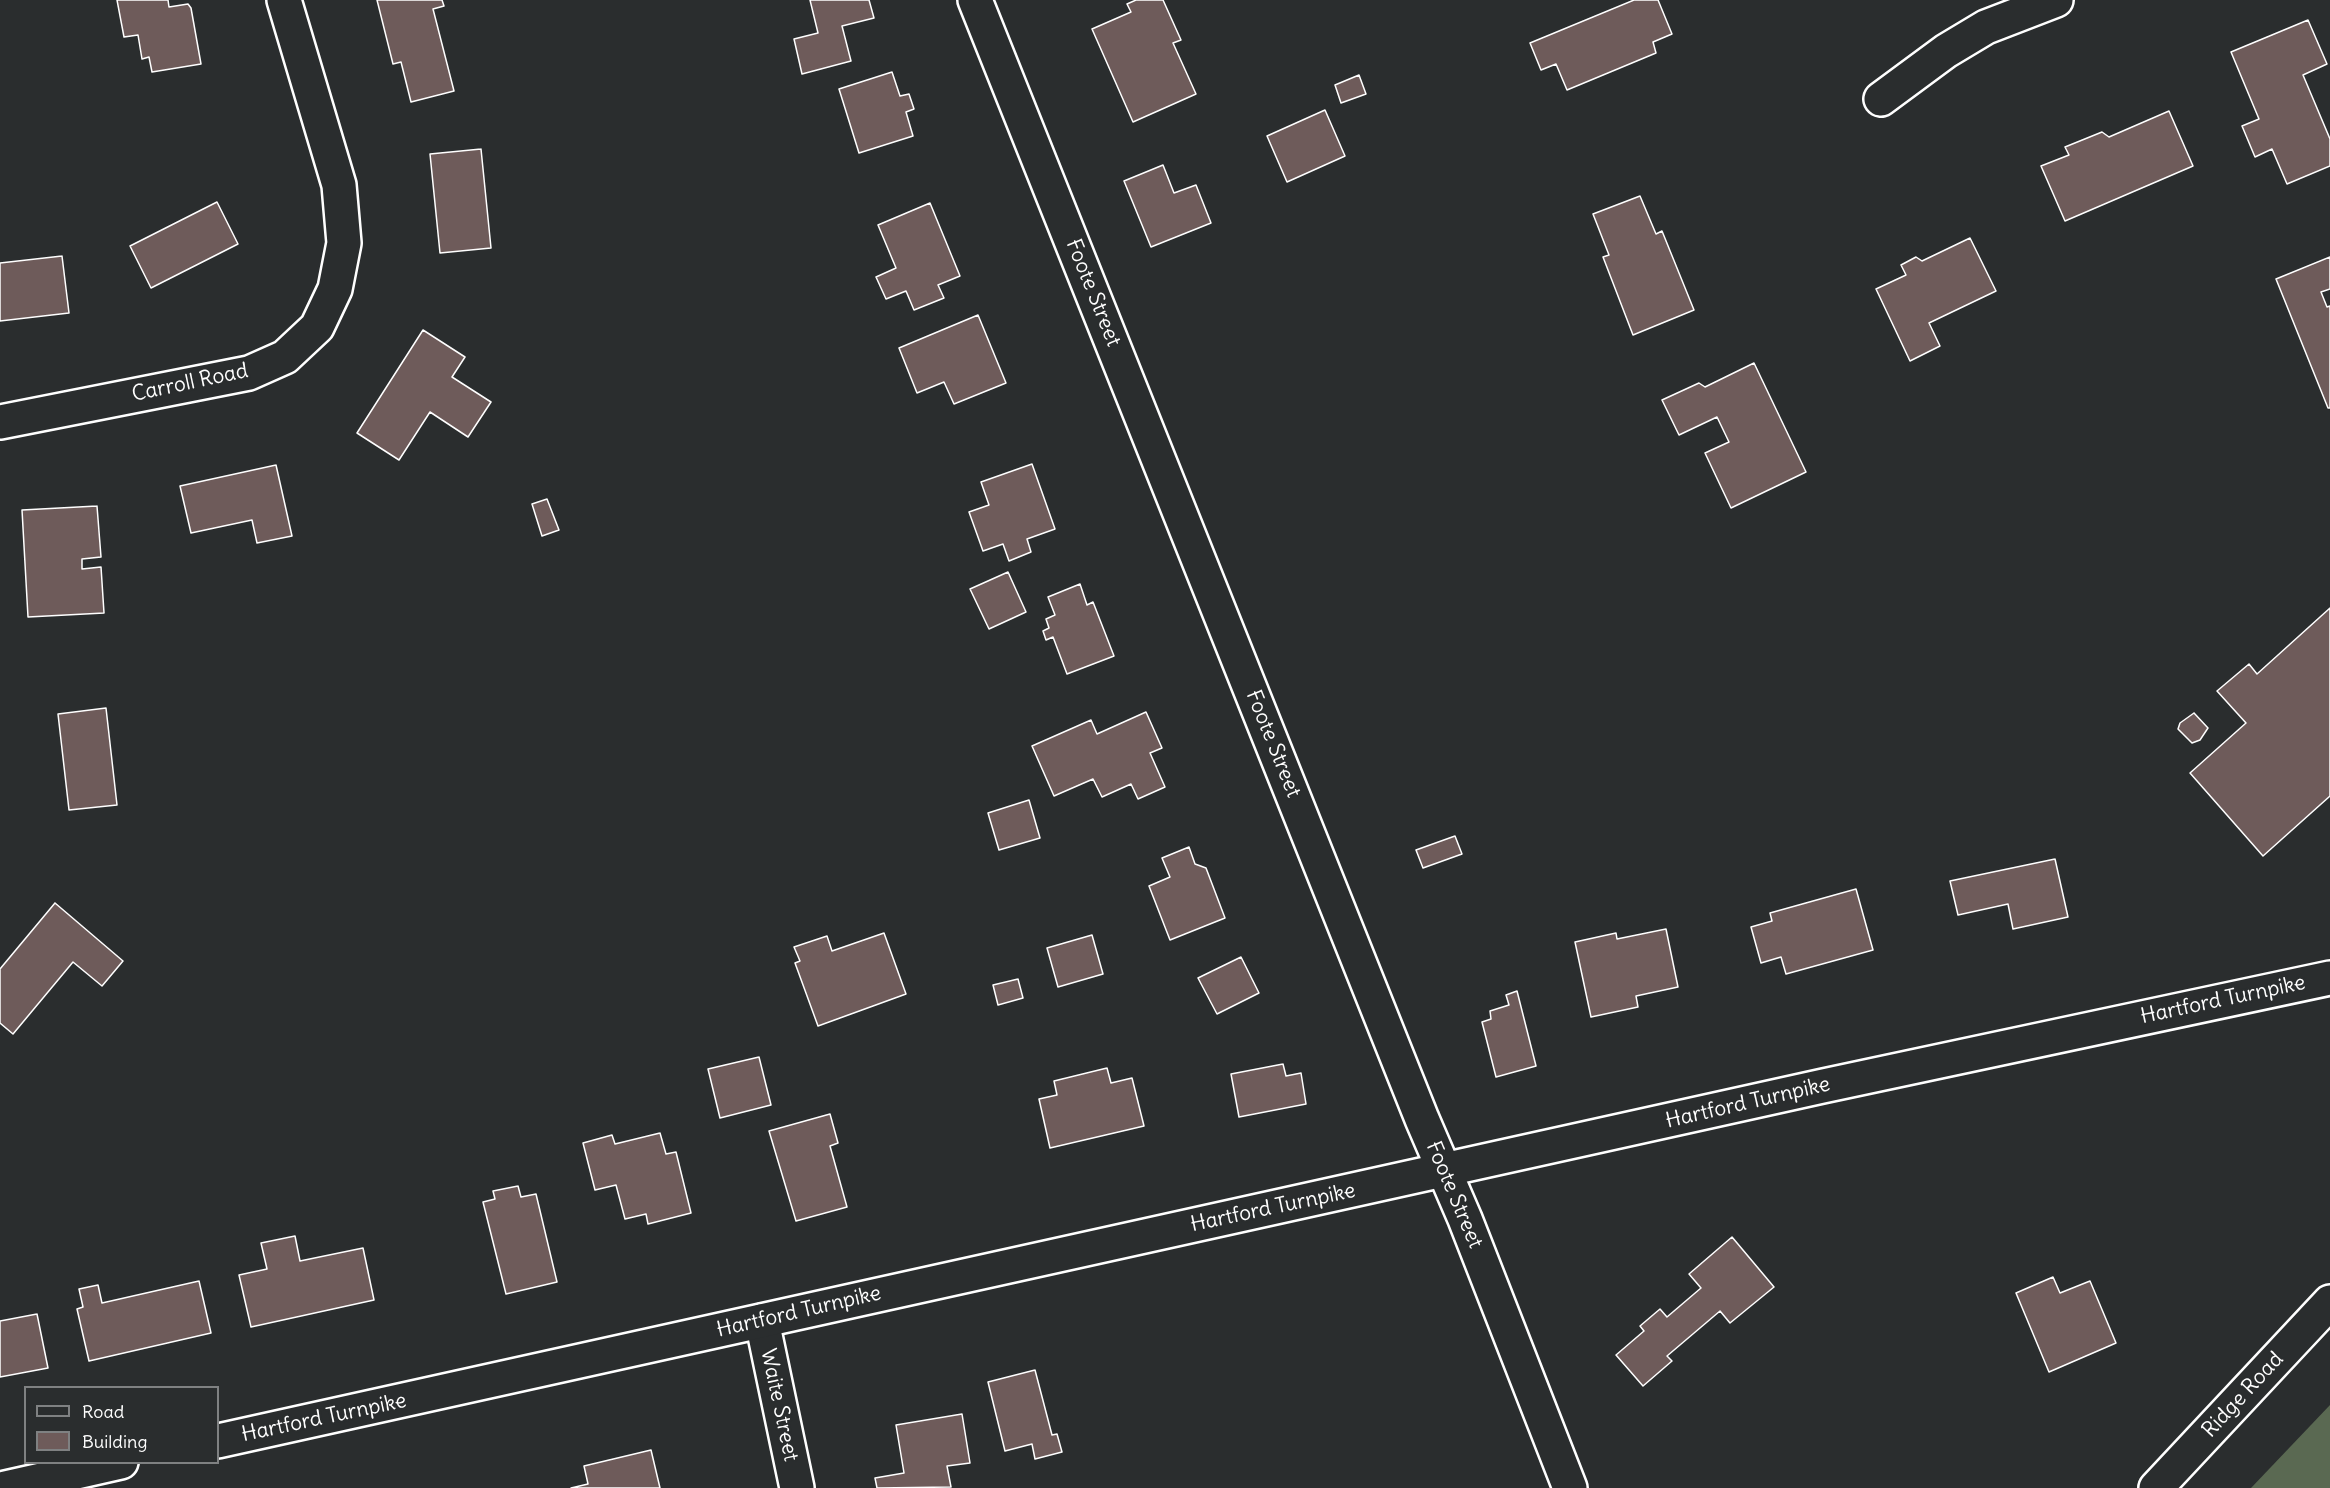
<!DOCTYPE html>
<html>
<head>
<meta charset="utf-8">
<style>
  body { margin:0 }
  #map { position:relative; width:2330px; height:1488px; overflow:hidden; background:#2a2d2e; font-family:Delius,sans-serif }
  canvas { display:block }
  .legend { position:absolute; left:24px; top:1386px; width:195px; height:78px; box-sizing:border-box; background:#2a2d2e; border:2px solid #7f8182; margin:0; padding:8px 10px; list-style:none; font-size:18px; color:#fff }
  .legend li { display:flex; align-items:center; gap:12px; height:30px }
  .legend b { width:30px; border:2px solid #7f8182 }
</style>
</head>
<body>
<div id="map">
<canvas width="2330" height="1488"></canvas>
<ul class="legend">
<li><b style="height:8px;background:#2a2d2e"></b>Road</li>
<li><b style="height:16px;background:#6e5b5a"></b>Building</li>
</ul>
</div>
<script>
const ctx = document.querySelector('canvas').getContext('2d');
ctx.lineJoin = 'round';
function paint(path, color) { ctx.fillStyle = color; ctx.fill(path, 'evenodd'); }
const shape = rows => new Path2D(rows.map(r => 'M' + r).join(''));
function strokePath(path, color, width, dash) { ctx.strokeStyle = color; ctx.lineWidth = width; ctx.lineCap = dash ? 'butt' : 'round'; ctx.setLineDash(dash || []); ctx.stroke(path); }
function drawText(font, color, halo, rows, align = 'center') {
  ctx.font = font + ' Delius,sans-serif'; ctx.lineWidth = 4.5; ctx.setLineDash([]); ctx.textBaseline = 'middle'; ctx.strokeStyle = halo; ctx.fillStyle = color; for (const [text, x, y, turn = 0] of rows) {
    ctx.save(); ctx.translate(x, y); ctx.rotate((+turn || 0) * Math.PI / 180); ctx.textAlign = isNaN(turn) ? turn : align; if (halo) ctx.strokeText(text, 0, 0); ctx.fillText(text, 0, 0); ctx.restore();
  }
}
const green = shape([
  [2330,1405,2330,1488,2251,1488]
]);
const building = shape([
  [117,0,168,0,169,7,188,4,191,8,201,64,152,72,149,57,142,59,138,35,124,37,117,0],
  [377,0,442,0,444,6,433,9,454,91,411,102,401,62,393,64,377,0],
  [810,0,869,0,874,18,842,26,851,61,802,74,794,39,818,33,810,0],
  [1136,0,1163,0,1181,40,1173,43,1196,94,1133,122,1092,29,1131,12,1127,4,1136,0],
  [1634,0,1658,0,1672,34,1653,42,1656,53,1567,90,1556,64,1541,70,1530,43,1634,0],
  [2308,20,2327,64,2303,75,2330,139,2330,166,2287,184,2272,149,2255,157,2242,126,2259,119,2231,52,2308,20],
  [892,72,900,96,909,94,914,109,906,112,913,136,859,153,839,89,892,72],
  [1359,75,1366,94,1341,103,1335,85,1359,75],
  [1325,110,1345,156,1287,182,1267,136,1325,110],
  [2169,111,2193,166,2065,221,2041,166,2069,155,2065,147,2102,132,2109,137,2169,111],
  [481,149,491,248,440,253,430,154,481,149],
  [1163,165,1174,193,1196,185,1211,223,1151,247,1124,181,1163,165],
  [1640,196,1656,234,1662,231,1694,310,1633,335,1603,257,1609,255,1593,214,1640,196],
  [217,202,238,244,151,288,130,246,217,202],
  [930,203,960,276,938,285,944,298,914,310,906,291,886,299,876,277,896,268,878,225,930,203],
  [1970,238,1996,291,1929,323,1940,346,1910,361,1876,289,1906,275,1901,265,1916,257,1922,261,1970,238],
  [62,256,69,313,0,321,0,263,62,256],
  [2330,257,2330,289,2321,292,2327,307,2330,306,2330,408,2328,408,2276,279,2330,257],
  [978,315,1006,383,954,404,944,382,917,393,899,348,978,315],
  [423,330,465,357,452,377,491,402,468,437,430,412,399,460,357,433,423,330],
  [1754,363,1806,472,1731,508,1705,453,1729,442,1717,417,1679,435,1662,400,1699,383,1705,387,1754,363],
  [1032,464,1055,529,1027,539,1031,552,1009,561,1003,544,983,551,969,512,989,505,981,482,1032,464],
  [276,465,292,536,257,543,252,520,191,533,180,486,276,465],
  [547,499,559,530,542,536,532,504,547,499],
  [97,506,101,557,82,559,82,569,101,567,104,613,28,617,22,510,97,506],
  [1008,572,1026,612,989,629,970,589,1008,572],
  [1080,584,1087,605,1093,602,1114,656,1067,674,1053,637,1046,640,1043,631,1049,628,1046,619,1055,615,1048,597,1080,584],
  [2330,608,2330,796,2263,856,2190,773,2246,723,2217,691,2249,664,2257,674,2330,608],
  [106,708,117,805,69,810,58,714,106,708],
  [1146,712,1162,748,1150,753,1165,787,1138,799,1131,784,1102,797,1093,779,1054,796,1032,746,1091,720,1097,734,1146,712],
  [2194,713,2208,728,2200,740,2192,743,2178,729,2180,723,2194,713],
  [1029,800,1040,838,999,850,988,813,1029,800],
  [1455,836,1462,854,1423,868,1416,850,1455,836],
  [1189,847,1195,864,1206,868,1225,918,1170,940,1149,886,1170,877,1162,858,1189,847],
  [2055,859,2068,917,2013,929,2008,904,1958,915,1950,881,2055,859],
  [1856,889,1873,950,1786,974,1781,957,1761,963,1751,927,1772,921,1770,913,1856,889],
  [55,903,123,961,102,986,73,962,13,1034,0,1023,0,969,55,903],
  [1666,929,1678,987,1636,996,1638,1007,1591,1017,1575,942,1616,933,1617,939,1666,929],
  [884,933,906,994,818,1026,795,963,800,961,794,947,827,936,832,951,884,933],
  [1092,935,1103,974,1058,987,1047,948,1092,935],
  [1241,957,1259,993,1217,1014,1198,978,1241,957],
  [1018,979,1023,998,998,1005,993,985,1018,979],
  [1517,991,1536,1066,1496,1077,1482,1022,1491,1019,1490,1011,1509,1005,1506,995,1517,991],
  [759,1057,771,1105,720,1118,708,1069,759,1057],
  [1283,1064,1286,1076,1301,1073,1306,1104,1239,1117,1231,1074,1283,1064],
  [1107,1068,1111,1083,1132,1078,1144,1126,1050,1148,1039,1099,1057,1095,1054,1081,1107,1068],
  [830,1114,838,1143,830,1146,847,1207,796,1221,769,1131,830,1114],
  [660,1133,666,1154,676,1152,691,1213,648,1224,646,1214,625,1219,616,1185,595,1190,583,1143,612,1135,615,1144,660,1133],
  [518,1186,521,1197,536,1194,557,1282,506,1294,483,1202,495,1199,493,1191,518,1186],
  [295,1236,300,1261,363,1248,374,1300,251,1327,239,1275,267,1269,261,1243,295,1236],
  [1732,1237,1774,1287,1730,1323,1720,1311,1667,1356,1672,1361,1643,1386,1616,1355,1644,1331,1640,1326,1660,1309,1667,1317,1701,1288,1689,1274,1732,1237],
  [2053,1277,2060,1293,2090,1281,2116,1343,2049,1372,2016,1293,2053,1277],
  [199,1281,211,1333,89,1361,77,1309,83,1307,79,1289,98,1285,102,1303,199,1281],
  [37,1314,48,1368,0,1377,0,1321,37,1314],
  [1035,1370,1052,1435,1057,1434,1062,1452,1035,1459,1032,1444,1005,1451,988,1382,1035,1370],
  [962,1414,970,1463,947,1466,951,1487,877,1488,875,1478,904,1473,896,1425,962,1414],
  [651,1450,660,1488,571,1488,588,1484,584,1466,651,1450]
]);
const minor = shape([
  [975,0,1422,1119,1465,1219,1570,1488],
  [1881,99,1946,51,1986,27,2056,0],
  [0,422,249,373,285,357,317,327,335,289,344,243,339,185,284,0],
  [762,1321,797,1488]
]);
const major = shape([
  [218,1441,1823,1086,2330,978],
  [5,1488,121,1462],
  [2156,1488,2330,1302]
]);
const streetNames = [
  ["Foote Street",1093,293,68],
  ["Carroll Road",190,383,-12],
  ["Foote Street",1273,744,68],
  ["Hartford Turnpike",2223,1000,-12],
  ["Hartford Turnpike",1748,1103,-13],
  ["Foote Street",1454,1195,67],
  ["Hartford Turnpike",1273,1208,-12],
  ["Hartford Turnpike",799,1312,-13],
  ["Ridge Road",2243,1395,-47],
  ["Waite Street",779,1405,78],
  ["Hartford Turnpike",324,1418,-12]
];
paint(green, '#5a6952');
paint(building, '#6e5b5a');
strokePath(building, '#fff', 1.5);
strokePath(minor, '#fff', 38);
strokePath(major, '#fff', 38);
strokePath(minor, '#2a2d2e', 33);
strokePath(major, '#2a2d2e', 33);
drawText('21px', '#fff', '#2a2d2e', streetNames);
</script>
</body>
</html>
